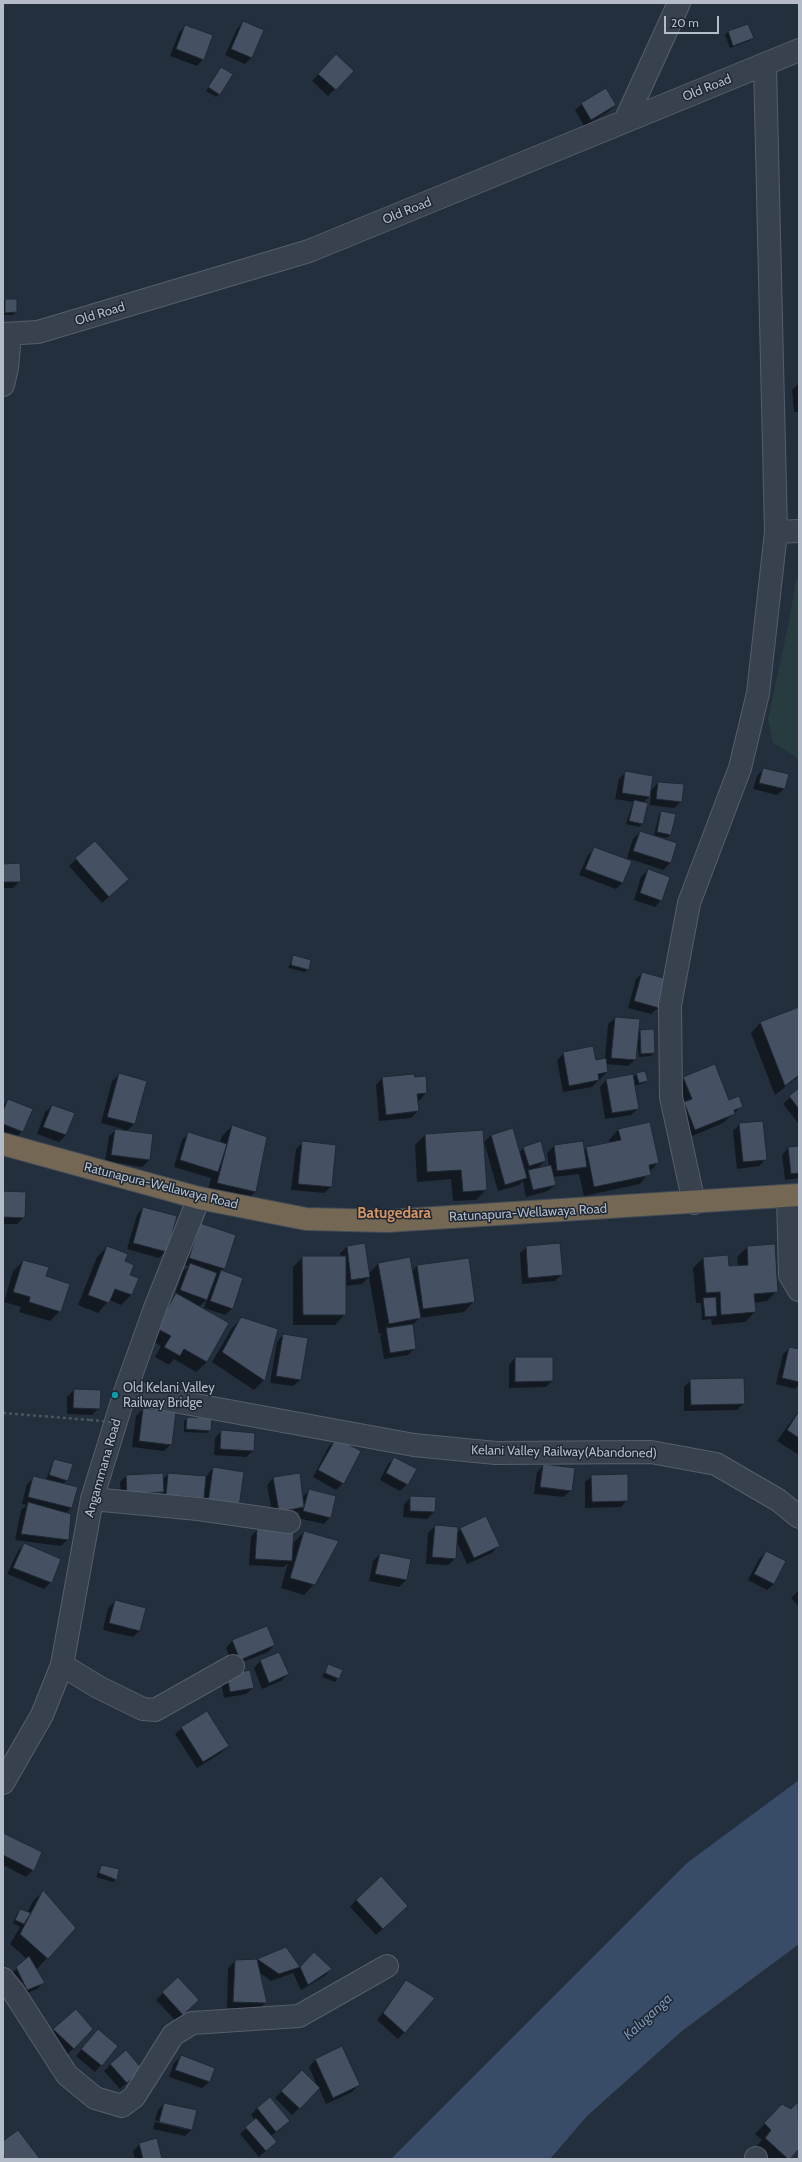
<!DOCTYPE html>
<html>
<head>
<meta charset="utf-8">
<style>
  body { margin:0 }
  #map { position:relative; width:802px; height:2162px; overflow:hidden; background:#242f3e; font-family:Cabin,sans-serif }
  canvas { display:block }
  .frame { position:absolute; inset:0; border:4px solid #b4bcc9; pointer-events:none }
  .scale { position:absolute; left:664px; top:16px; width:55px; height:18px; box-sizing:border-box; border:2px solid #b4bcc9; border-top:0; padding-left:5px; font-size:12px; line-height:14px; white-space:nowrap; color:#b4bcc9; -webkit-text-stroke:3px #1d2633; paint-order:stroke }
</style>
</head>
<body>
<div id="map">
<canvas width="802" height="2162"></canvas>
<div class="frame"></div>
<div class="scale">20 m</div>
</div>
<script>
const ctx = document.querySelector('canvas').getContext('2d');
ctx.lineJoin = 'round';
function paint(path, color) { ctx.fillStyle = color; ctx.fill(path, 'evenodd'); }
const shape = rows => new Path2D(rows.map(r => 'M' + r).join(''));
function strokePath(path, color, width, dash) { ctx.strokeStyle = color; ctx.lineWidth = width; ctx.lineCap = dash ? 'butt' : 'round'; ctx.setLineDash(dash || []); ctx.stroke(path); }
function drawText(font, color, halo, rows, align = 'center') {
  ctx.font = font + ' Cabin,sans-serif'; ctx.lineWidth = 3; ctx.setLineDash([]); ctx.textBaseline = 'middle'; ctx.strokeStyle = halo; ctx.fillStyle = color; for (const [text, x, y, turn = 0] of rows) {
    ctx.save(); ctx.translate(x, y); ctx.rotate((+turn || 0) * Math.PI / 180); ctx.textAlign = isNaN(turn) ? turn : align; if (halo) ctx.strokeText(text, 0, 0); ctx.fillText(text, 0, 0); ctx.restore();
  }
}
const green = shape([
  [799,579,799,763,796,757,773,743,768,719,790,617,796,580]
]);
const water = shape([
  [799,1780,799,1944,682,2031,587,2116,550,2159,391,2159,687,1863]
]);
const shadow = shape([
  [243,22,252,57,245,64,225,55,237,29],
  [748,25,752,38,749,41,730,48,725,35,728,32],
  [185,26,203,59,197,66,170,56,179,33],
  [330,62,352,71,328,96,312,81],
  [221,68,219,94,216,97,206,91],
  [582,104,615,105,608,112,584,126,575,110],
  [5,300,16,312,13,315,3,315,3,302],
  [799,383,799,412,794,412,792,390],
  [763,769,784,789,777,795,753,789,757,776],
  [626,772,650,791,658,783,681,801,674,808,650,805,651,795,643,803,642,824,639,827,626,824,633,802,615,799,619,779],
  [662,812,670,835,667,838,654,835,659,815],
  [640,832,676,844,670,863,663,870,627,858,633,839],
  [95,842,121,886,102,903,69,866],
  [595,848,630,862,622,883,616,889,579,875,588,855],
  [3,865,20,881,13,888,3,888],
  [648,870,661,900,655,907,634,900,641,877],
  [294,956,308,969,305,972,288,968],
  [643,973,658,1008,651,1014,628,1008,636,979],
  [799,1008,799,1076,775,1095,751,1033,761,1022],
  [615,1018,637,1034,640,1031,654,1053,651,1056,639,1057,637,1042,635,1060,628,1066,606,1064,607,1072,592,1087,563,1092,557,1060,564,1053,595,1061,605,1059,608,1024],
  [637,1073,647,1080,644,1083,634,1086,638,1108,631,1115,605,1119,600,1087,606,1080,632,1078],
  [119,1075,146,1082,134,1124,127,1131,152,1135,149,1160,142,1167,105,1161,109,1136,116,1130,123,1129,101,1123,112,1081],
  [382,1078,426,1093,420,1100,416,1100,418,1111,411,1118,379,1121,376,1085],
  [684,1078,729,1101,742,1106,723,1123,685,1139,674,1088],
  [799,1089,799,1124,783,1104],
  [8,1100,22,1131,16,1138,3,1133,3,1105],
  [52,1106,74,1114,66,1135,59,1142,37,1134,45,1112],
  [740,1124,766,1159,759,1166,737,1169,733,1131],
  [232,1126,255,1192,245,1202,207,1193,211,1178,174,1167,182,1140,189,1133,220,1143,222,1136],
  [512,1129,519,1153,524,1147,545,1161,537,1169,549,1166,547,1153,554,1146,583,1142,584,1151,586,1148,609,1143,609,1140,619,1129,658,1162,640,1184,584,1196,579,1174,553,1177,555,1185,548,1191,526,1197,523,1181,519,1185,498,1191,484,1142,491,1135],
  [425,1135,486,1190,476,1200,453,1201,451,1179,417,1182,415,1145],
  [303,1142,331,1187,324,1193,291,1190,296,1149],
  [799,1147,799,1178,785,1180,782,1155,788,1148],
  [3,1193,24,1217,17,1224,3,1224],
  [143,1208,166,1251,159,1258,127,1249,137,1215],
  [201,1224,224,1268,221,1271,242,1279,232,1309,225,1315,204,1308,207,1299,199,1307,207,1362,196,1372,174,1359,169,1365,155,1357,161,1346,147,1338,166,1305,174,1297,183,1271,189,1266,183,1264],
  [107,1247,124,1262,131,1295,121,1305,109,1300,98,1313,78,1305,97,1257],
  [347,1247,368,1274,378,1264,411,1272,417,1266,474,1301,464,1312,419,1318,412,1326,415,1348,408,1355,384,1359,380,1336,383,1333,379,1334,369,1277,362,1284,345,1286,345,1314,335,1325,293,1325,293,1267,303,1257,341,1257,340,1253],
  [527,1247,561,1275,555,1281,522,1284,520,1253],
  [747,1247,777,1291,767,1301,754,1303,755,1312,745,1322,712,1325,711,1319,702,1320,701,1303,696,1303,693,1268,703,1258,728,1267,738,1266,737,1257],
  [23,1261,45,1277,60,1311,50,1321,19,1312,21,1307,4,1302,13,1271],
  [242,1318,264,1380,254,1390,212,1362,232,1328],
  [283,1335,300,1380,293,1386,270,1383,277,1342],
  [790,1348,799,1350,799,1385,795,1389,776,1384,783,1354],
  [515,1358,552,1381,546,1387,509,1388,509,1365],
  [691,1380,744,1403,737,1410,684,1411,684,1387],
  [74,1390,99,1408,92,1415,67,1414,67,1397],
  [143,1409,171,1444,164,1451,132,1447,136,1416],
  [799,1410,799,1455,777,1441],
  [188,1418,210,1430,207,1433,184,1432,184,1421],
  [221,1431,253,1451,246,1457,214,1455,215,1438],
  [336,1439,343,1483,336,1490,313,1477,329,1446],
  [395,1458,415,1469,407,1484,400,1491,380,1480,388,1464],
  [55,1460,67,1480,63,1484,76,1488,71,1508,66,1513,68,1539,61,1546,15,1540,21,1510,27,1505,22,1504,27,1484,34,1477,46,1480,52,1463],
  [544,1465,571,1490,564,1497,534,1494,537,1472],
  [213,1468,243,1473,202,1509,203,1497,196,1504,160,1501,160,1494,156,1498,121,1500,120,1482,127,1475,162,1480,168,1474,206,1477],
  [592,1476,627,1500,621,1507,585,1508,585,1482],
  [273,1478,302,1497,309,1491,330,1517,324,1524,297,1518,299,1511,296,1514,273,1518,267,1485],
  [411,1497,435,1498,434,1512,427,1519,403,1517,404,1504],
  [435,1526,457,1533,461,1529,498,1546,492,1553,467,1564,456,1540,455,1559,448,1565,426,1564,428,1533],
  [257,1530,293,1547,294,1542,304,1532,314,1584,304,1595,281,1588,288,1563,284,1567,249,1565,251,1536],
  [24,1544,51,1582,44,1589,7,1574,18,1551],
  [766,1552,774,1584,767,1590,748,1580,759,1559],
  [380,1554,410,1560,406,1580,399,1587,369,1581,373,1561],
  [799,1590,799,1607,791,1598],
  [115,1601,139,1631,133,1637,103,1630,108,1608],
  [267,1627,274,1645,268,1652,233,1666,226,1648,232,1641],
  [260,1661,288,1674,281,1681,262,1689,254,1668],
  [328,1666,341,1671,335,1682,322,1677],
  [228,1675,253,1688,246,1694,224,1698,221,1681],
  [182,1728,228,1746,221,1753,197,1768,175,1734],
  [3,1834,33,1870,26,1877,3,1865],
  [101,1866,116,1879,113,1882,96,1877],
  [43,1892,75,1928,36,1970,44,1982,37,1989,20,1996,10,1975,27,1959,10,1944,20,1927,13,1923,17,1913,20,1910,27,1913,33,1901],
  [356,1900,400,1912,376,1935,350,1907],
  [286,1948,299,1968,307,1960,331,1969,325,1976,301,1990,293,1973,271,1981,259,1972,266,2002,259,2009,227,2008,228,1968,235,1961,257,1960],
  [178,1978,198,2000,176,2021,156,2000],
  [406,1981,434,1998,398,2039,377,2020],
  [76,2011,92,2029,67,2055,47,2037],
  [92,2037,101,2065,95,2072,76,2056],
  [341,2048,359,2085,352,2092,326,2104,319,2088,292,2115,275,2098,302,2071,318,2087,309,2067,315,2060],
  [181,2056,214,2068,209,2082,202,2088,169,2077,174,2063],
  [111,2064,135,2076,120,2089,104,2071],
  [798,2103,799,2149,789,2159,767,2159,755,2148,762,2140,755,2134,783,2105,791,2110],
  [164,2104,191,2130,185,2136,153,2129,155,2122,188,2130,188,2128,155,2120,158,2110],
  [257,2108,289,2121,271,2136,269,2148,259,2157,240,2134,255,2120,251,2115],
  [18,2131,38,2159,3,2159,3,2142],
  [140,2144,161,2159,135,2159,133,2151]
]);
const building = shape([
  [243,21,264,30,252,58,231,49,243,21],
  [748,24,754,38,733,46,728,31,748,24],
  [185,25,213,35,204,60,176,49,185,25],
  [336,54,354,71,336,90,318,74,336,54],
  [221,67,233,74,220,95,208,87,221,67],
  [606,88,616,105,591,120,581,103,606,88],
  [5,299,17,299,17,312,5,313,5,299],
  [763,768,789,774,785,789,759,783,763,768],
  [625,771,653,776,650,797,622,793,625,771],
  [658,782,684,784,682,802,656,799,658,782],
  [634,800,648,803,643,824,629,821,634,800],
  [661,811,676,814,671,835,657,832,661,811],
  [640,831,677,843,671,863,633,851,640,831],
  [95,841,129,879,109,897,75,858,95,841],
  [594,847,632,861,623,883,585,869,594,847],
  [20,863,21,882,3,882,3,864,20,863],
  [648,869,670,877,662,901,640,893,648,869],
  [293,955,311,960,309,970,291,965,293,955],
  [642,972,667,979,659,1008,634,1001,642,972],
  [799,1007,799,1075,785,1086,760,1022,799,1007],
  [615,1017,640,1019,636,1060,611,1058,615,1017],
  [654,1029,655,1053,641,1054,640,1030,654,1029],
  [593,1046,596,1060,606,1058,608,1072,598,1074,599,1080,569,1086,563,1052,593,1046],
  [715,1064,729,1100,739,1096,743,1107,734,1110,735,1114,695,1130,684,1102,692,1099,683,1077,715,1064],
  [645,1071,648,1081,639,1083,636,1073,645,1071],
  [119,1073,147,1081,135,1124,107,1117,119,1073],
  [414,1074,415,1077,426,1076,427,1093,417,1094,419,1111,386,1115,382,1077,414,1074],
  [633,1074,639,1109,612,1113,606,1079,633,1074],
  [799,1088,799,1109,789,1096,799,1088],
  [8,1099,33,1109,23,1132,3,1124,3,1111,8,1099],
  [52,1105,75,1113,66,1135,43,1127,52,1105],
  [763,1121,767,1160,743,1162,739,1123,763,1121],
  [650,1122,659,1163,649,1165,651,1175,594,1187,586,1147,621,1140,618,1129,650,1122],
  [232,1125,267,1137,256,1192,217,1183,232,1125],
  [513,1128,527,1178,505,1185,491,1135,513,1128],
  [115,1129,153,1134,150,1160,111,1155,115,1129],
  [483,1130,487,1190,463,1192,461,1170,427,1172,425,1134,483,1130],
  [188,1132,227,1144,218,1172,180,1160,188,1132],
  [302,1141,336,1145,332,1187,298,1184,302,1141],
  [541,1141,546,1161,529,1166,523,1147,541,1141],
  [583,1141,587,1167,557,1171,554,1145,583,1141],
  [799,1146,799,1173,791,1174,788,1147,799,1146],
  [551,1165,556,1185,533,1190,528,1170,551,1165],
  [3,1191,26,1192,25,1218,3,1217,3,1191],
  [143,1207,177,1216,167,1252,133,1243,143,1207],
  [200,1223,236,1235,225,1269,189,1258,200,1223],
  [365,1243,370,1277,351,1280,347,1246,365,1243],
  [560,1243,563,1275,528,1278,526,1246,560,1243],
  [775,1244,778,1292,754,1294,756,1312,721,1315,720,1292,706,1293,703,1257,728,1255,729,1266,748,1265,747,1246,775,1244],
  [107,1246,128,1254,125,1261,134,1265,130,1275,139,1278,132,1295,115,1289,109,1303,88,1295,107,1246],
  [302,1256,346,1256,346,1315,303,1315,302,1256],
  [410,1257,421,1318,389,1324,378,1263,410,1257],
  [469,1258,475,1302,423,1309,417,1265,469,1258],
  [23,1260,49,1267,46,1276,70,1284,61,1312,29,1302,30,1297,13,1292,23,1260],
  [190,1263,217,1273,207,1300,180,1290,190,1263],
  [221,1270,243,1278,233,1309,210,1301,221,1270],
  [176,1293,229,1323,207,1362,184,1349,180,1356,164,1347,171,1336,156,1328,176,1293],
  [716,1297,717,1316,705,1317,703,1298,716,1297],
  [241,1317,278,1329,265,1381,222,1352,241,1317],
  [413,1324,416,1349,390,1353,386,1328,413,1324],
  [283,1334,308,1338,301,1380,276,1376,283,1334],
  [789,1347,799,1349,799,1382,782,1378,789,1347],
  [515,1357,553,1357,553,1381,515,1382,515,1357],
  [744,1378,745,1404,691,1405,690,1379,744,1378],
  [74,1389,101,1390,100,1409,73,1408,74,1389],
  [143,1408,176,1412,172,1445,139,1441,143,1408],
  [799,1411,799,1438,787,1430,799,1411],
  [187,1417,212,1418,211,1431,186,1429,187,1417],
  [221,1430,255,1433,254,1451,220,1449,221,1430],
  [336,1438,361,1451,344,1484,318,1470,336,1438],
  [394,1457,417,1469,408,1485,386,1473,394,1457],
  [54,1459,73,1464,68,1481,49,1475,54,1459],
  [543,1464,575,1468,572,1491,540,1487,543,1464],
  [213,1467,244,1472,239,1507,208,1503,213,1467],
  [163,1473,164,1492,127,1494,126,1475,163,1473],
  [168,1473,206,1476,204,1498,166,1495,168,1473],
  [300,1473,304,1507,279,1512,273,1477,300,1473],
  [628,1474,628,1501,592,1502,591,1475,628,1474],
  [33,1476,78,1487,72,1508,28,1497,33,1476],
  [309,1489,336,1496,331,1518,303,1511,309,1489],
  [410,1496,436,1497,435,1512,410,1511,410,1496],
  [28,1502,71,1514,69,1540,21,1534,28,1502],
  [486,1516,500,1546,474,1558,460,1528,486,1516],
  [435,1525,458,1527,456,1559,432,1557,435,1525],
  [257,1529,294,1531,292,1561,255,1559,257,1529],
  [304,1531,339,1541,315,1585,290,1578,304,1531],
  [24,1543,61,1559,52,1583,13,1568,24,1543],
  [766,1551,786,1561,774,1584,754,1574,766,1551],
  [380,1553,411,1559,407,1580,375,1574,380,1553],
  [115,1600,146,1608,140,1631,109,1623,115,1600],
  [267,1626,275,1645,240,1660,232,1640,267,1626],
  [279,1652,289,1674,269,1683,260,1660,279,1652],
  [328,1664,343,1670,339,1679,325,1673,328,1664],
  [250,1670,254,1688,230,1692,227,1674,250,1670],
  [207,1711,229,1746,203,1762,181,1727,207,1711],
  [3,1833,42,1852,34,1871,3,1855,3,1833],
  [101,1865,119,1869,117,1880,99,1873,101,1865],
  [381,1876,408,1906,383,1929,356,1900,381,1876],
  [43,1890,76,1928,48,1959,20,1934,43,1890],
  [20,1909,31,1913,24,1924,15,1920,20,1909],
  [286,1947,300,1967,279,1974,257,1959,286,1947],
  [314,1952,332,1969,308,1985,300,1967,314,1952],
  [29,1956,45,1983,27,1990,16,1967,29,1956],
  [257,1959,267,2003,233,2002,235,1960,257,1959],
  [178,1977,199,2000,183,2015,162,1992,178,1977],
  [406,1980,435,1998,405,2033,383,2013,406,1980],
  [76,2009,93,2029,74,2049,53,2029,76,2009],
  [98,2029,118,2046,102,2066,81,2049,98,2029],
  [342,2046,360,2085,333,2098,315,2059,342,2046],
  [126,2050,143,2070,127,2083,110,2064,126,2050],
  [181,2055,215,2068,210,2082,175,2070,181,2055],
  [302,2070,320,2088,300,2109,281,2091,302,2070],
  [270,2097,290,2121,276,2132,257,2108,270,2097],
  [798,2102,799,2149,790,2159,788,2159,765,2138,771,2130,764,2123,782,2104,791,2109,798,2102],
  [164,2103,197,2110,192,2130,159,2122,164,2103],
  [256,2118,277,2142,266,2151,245,2127,256,2118],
  [18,2130,40,2159,4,2159,3,2141,18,2130],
  [157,2138,162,2159,143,2159,139,2143,157,2138]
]);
const path = shape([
  [3,1413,90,1420]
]);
const minor = shape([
  [625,121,679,3],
  [3,334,38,332,309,251,799,50],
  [3,385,7,368,10,335],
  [776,532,799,531],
  [788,1196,790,1275,799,1290],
  [694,1203,671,1097,670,1005,689,903,740,768,758,693,776,532,765,65],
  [125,1392,414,1445,496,1453,651,1452,716,1464,778,1500,799,1517],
  [92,1499,198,1509,289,1522],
  [62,1665,98,1687,143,1709,155,1710,233,1666],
  [3,1783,42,1715,62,1665,92,1499,125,1392,155,1308,199,1198],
  [3,1979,13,1991,67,2075,95,2098,122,2106,134,2097,173,2035,192,2023,299,2016,387,1966],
  [756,2158,756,2159]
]);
const highway = shape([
  [3,1144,199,1198,306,1219,387,1221,799,1195]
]);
const pathBridge = shape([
  [90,1420,122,1423]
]);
const markers = [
  [115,1395,4,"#0f9aa8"]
];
const streetNames = [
  ["Old Road",707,88,-22],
  ["Old Road",407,211,-22],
  ["Old Road",100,314,-17],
  ["Ratunapura-Wellawaya Road",161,1186,14],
  ["Ratunapura-Wellawaya Road",528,1213,-3],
  ["Kelani Valley Railway(Abandoned)",564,1452,1],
  ["Angammana Road",103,1468,-74]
];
const poiNames = [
  ["Old Kelani Valley",123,1388],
  ["Railway Bridge",123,1403]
];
const waterNames = [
  ["Kaluganga",648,2017,-43]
];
const quarterNames = [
  ["Batugedara",394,1214]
];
paint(green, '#263c3f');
paint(water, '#394c67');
paint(shadow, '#0007');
paint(building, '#455162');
strokePath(building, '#1f2835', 1);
strokePath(minor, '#565f6c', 24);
strokePath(highway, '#434c59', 24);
strokePath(path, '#44595c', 2.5, [3, 3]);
strokePath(minor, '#38414e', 22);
strokePath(highway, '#746855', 22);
strokePath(pathBridge, '#44595c', 2.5, [3, 3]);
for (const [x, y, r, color] of markers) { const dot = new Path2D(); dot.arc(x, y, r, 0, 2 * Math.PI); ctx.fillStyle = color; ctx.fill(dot); strokePath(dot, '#1d2633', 1.5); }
drawText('13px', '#b4bcc9', '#1d2633', streetNames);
drawText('13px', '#b4bcc9', '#1d2633', poiNames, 'left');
drawText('italic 14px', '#7c92b1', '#1d2633', waterNames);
drawText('bold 15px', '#d59563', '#1d2633', quarterNames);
</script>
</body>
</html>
